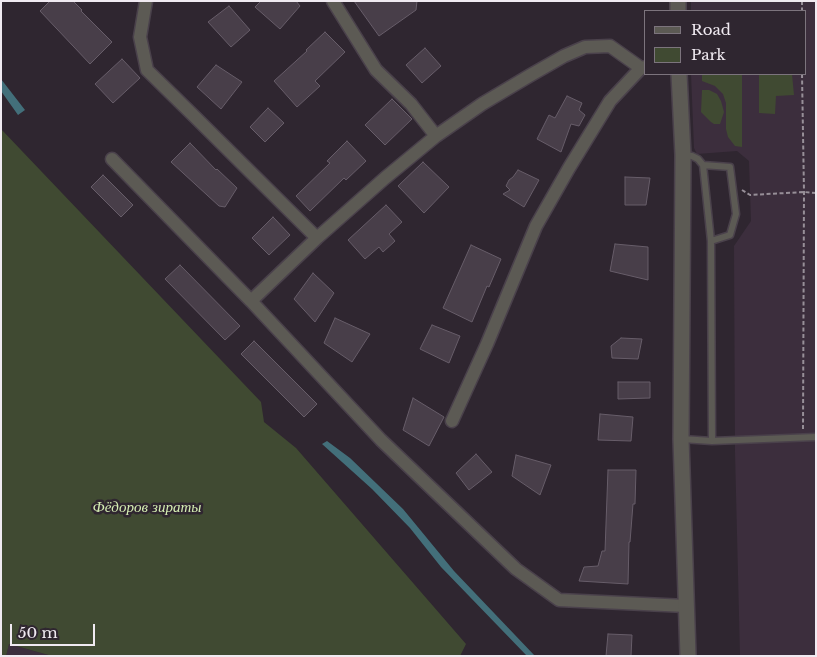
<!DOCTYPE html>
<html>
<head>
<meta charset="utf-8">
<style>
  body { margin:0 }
  #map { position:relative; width:817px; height:657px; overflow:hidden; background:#2f2630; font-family:"Libre Baskerville",serif }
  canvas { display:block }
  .frame { position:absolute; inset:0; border:2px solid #f0eaf1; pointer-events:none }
  .legend { position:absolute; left:644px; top:10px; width:162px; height:65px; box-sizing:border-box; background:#2f2630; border:1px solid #7c747d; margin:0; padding:6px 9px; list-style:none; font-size:15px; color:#f0eaf1 }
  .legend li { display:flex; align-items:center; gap:10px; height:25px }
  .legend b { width:25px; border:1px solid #7c747d }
  .scale { position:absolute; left:10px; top:624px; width:85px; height:22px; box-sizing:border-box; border:2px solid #f0eaf1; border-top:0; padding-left:6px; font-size:15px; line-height:18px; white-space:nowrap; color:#f0eaf1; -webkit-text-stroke:4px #2f2630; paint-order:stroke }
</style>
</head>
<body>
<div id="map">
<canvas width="817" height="657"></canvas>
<div class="frame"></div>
<ul class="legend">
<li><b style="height:6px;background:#5c5a54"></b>Road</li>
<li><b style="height:14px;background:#404a32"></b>Park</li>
</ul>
<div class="scale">50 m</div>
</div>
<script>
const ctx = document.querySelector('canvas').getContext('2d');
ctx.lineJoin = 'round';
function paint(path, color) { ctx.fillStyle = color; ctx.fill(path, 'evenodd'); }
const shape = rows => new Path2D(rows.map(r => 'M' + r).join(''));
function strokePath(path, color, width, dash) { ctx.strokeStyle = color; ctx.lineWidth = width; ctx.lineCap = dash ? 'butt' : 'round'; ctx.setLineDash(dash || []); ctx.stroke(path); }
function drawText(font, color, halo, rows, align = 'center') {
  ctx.font = font + ' "Libre Baskerville",serif'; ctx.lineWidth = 5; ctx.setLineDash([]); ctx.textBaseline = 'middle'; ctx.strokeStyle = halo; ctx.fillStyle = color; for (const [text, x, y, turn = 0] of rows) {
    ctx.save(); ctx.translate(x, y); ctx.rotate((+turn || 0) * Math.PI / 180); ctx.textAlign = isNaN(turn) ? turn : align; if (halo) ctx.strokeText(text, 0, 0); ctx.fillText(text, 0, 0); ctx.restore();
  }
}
const built = shape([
  [691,1,816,1,816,656,740,656,735,452,734,246,751,221,749,161,737,151,697,154,694,148,691,74,806,74,806,11,691,11],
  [9,644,52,656,6,656]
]);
const green = shape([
  [702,74,742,74,742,147,735,146,728,137,726,129,726,103,723,94,715,86,702,81],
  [759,74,792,74,794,95,776,96,775,114,759,113],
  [702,90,709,90,717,94,721,101,724,112,720,124,714,124,711,122,701,112],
  [1,129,261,402,264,422,296,448,466,644,460,656,255,656,250,655,249,656,52,656,9,644,6,656,1,656]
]);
const water = shape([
  [1,79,25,110,18,115,1,91],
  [327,441,350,458,403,509,454,571,535,656,527,656,441,567,410,528,372,489,322,444]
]);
const building = shape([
  [50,1,73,1,82,10,81,11,112,42,90,64,40,11,50,1],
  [261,1,296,1,300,6,280,29,255,7,261,1],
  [354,1,417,1,416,10,379,36,354,1],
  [229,6,250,30,231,47,208,22,229,6],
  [325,32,345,52,315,81,320,86,297,107,274,81,307,51,306,50,325,32],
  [425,48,441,66,422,83,406,65,425,48],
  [122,59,140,78,113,103,95,84,122,59],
  [216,65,242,82,221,109,197,87,216,65],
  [567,96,582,103,579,110,585,115,579,126,571,124,561,152,537,139,549,115,555,118,567,96],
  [392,99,412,119,385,145,365,125,392,99],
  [268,108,284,123,265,142,250,127,268,108],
  [347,141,366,161,346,180,344,178,310,211,296,196,330,163,327,161,347,141],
  [190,143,216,170,217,169,237,188,225,207,219,206,171,162,190,143],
  [423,162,449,187,424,213,398,186,423,162],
  [518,170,539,180,524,207,503,194,510,190,506,186,509,180,513,177,518,170],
  [103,175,133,205,121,217,91,187,103,175],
  [625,177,650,178,646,205,625,205,625,177],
  [386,205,402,222,389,234,395,241,383,252,379,247,365,259,348,240,386,205],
  [273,217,290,235,269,255,252,238,273,217],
  [615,244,648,247,648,280,610,271,615,244],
  [471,245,501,259,489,287,487,286,472,322,443,308,471,245],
  [180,265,240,326,225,340,165,279,180,265],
  [313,273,334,293,315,322,294,299,313,273],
  [335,318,370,334,352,362,324,343,335,318],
  [432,325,460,336,449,363,420,349,432,325],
  [621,338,642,339,638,359,612,358,611,346,621,338],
  [254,341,317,404,304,417,241,354,254,341],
  [618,382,650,382,650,398,618,399,618,382],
  [413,398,444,417,429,446,403,430,413,398],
  [600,414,633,417,631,441,598,440,600,414],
  [476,454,492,472,469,490,456,473,476,454],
  [516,455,551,465,540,495,512,476,516,455],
  [608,470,636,470,635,504,633,504,630,542,629,542,628,584,579,581,584,567,598,566,602,551,605,551,608,470],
  [608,634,632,635,631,656,606,656,608,634]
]);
const path = shape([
  [802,1,802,11],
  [802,74,804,192,803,430],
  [742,190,750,195,804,192,816,193]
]);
const service = shape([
  [683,155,692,156,698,159,703,165,711,241,712,441],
  [703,165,730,167,736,214,730,235,711,241],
  [682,439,712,441,816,437]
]);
const minor = shape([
  [146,1,140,37,147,70,194,116,317,238,385,178,436,136],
  [333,1,376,70,411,104,436,136,482,104,529,76,564,56,585,47,610,46,641,68],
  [112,159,251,301,381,440,516,569,559,600,686,606],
  [251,301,317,238],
  [452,421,487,344,536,226,569,168,610,101,641,68,646,67]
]);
const tertiary = shape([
  [678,1,678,11],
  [679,74,683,155,681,439,688,656]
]);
const parkNames = [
  ["Фёдоров зираты",147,508]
];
paint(built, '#3c2e3d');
paint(green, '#404a32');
paint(water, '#436f7a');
paint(building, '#483e49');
strokePath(building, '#675d69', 1);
strokePath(service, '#4a414b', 9);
strokePath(minor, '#4a414b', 15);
strokePath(tertiary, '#4a414b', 18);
strokePath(path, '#978f98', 2, [4, 2.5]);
strokePath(service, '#5c5a54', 6);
strokePath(minor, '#5c5a54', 12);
strokePath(tertiary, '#5c5a54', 15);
drawText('italic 15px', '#d4edb2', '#2f2630', parkNames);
</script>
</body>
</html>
